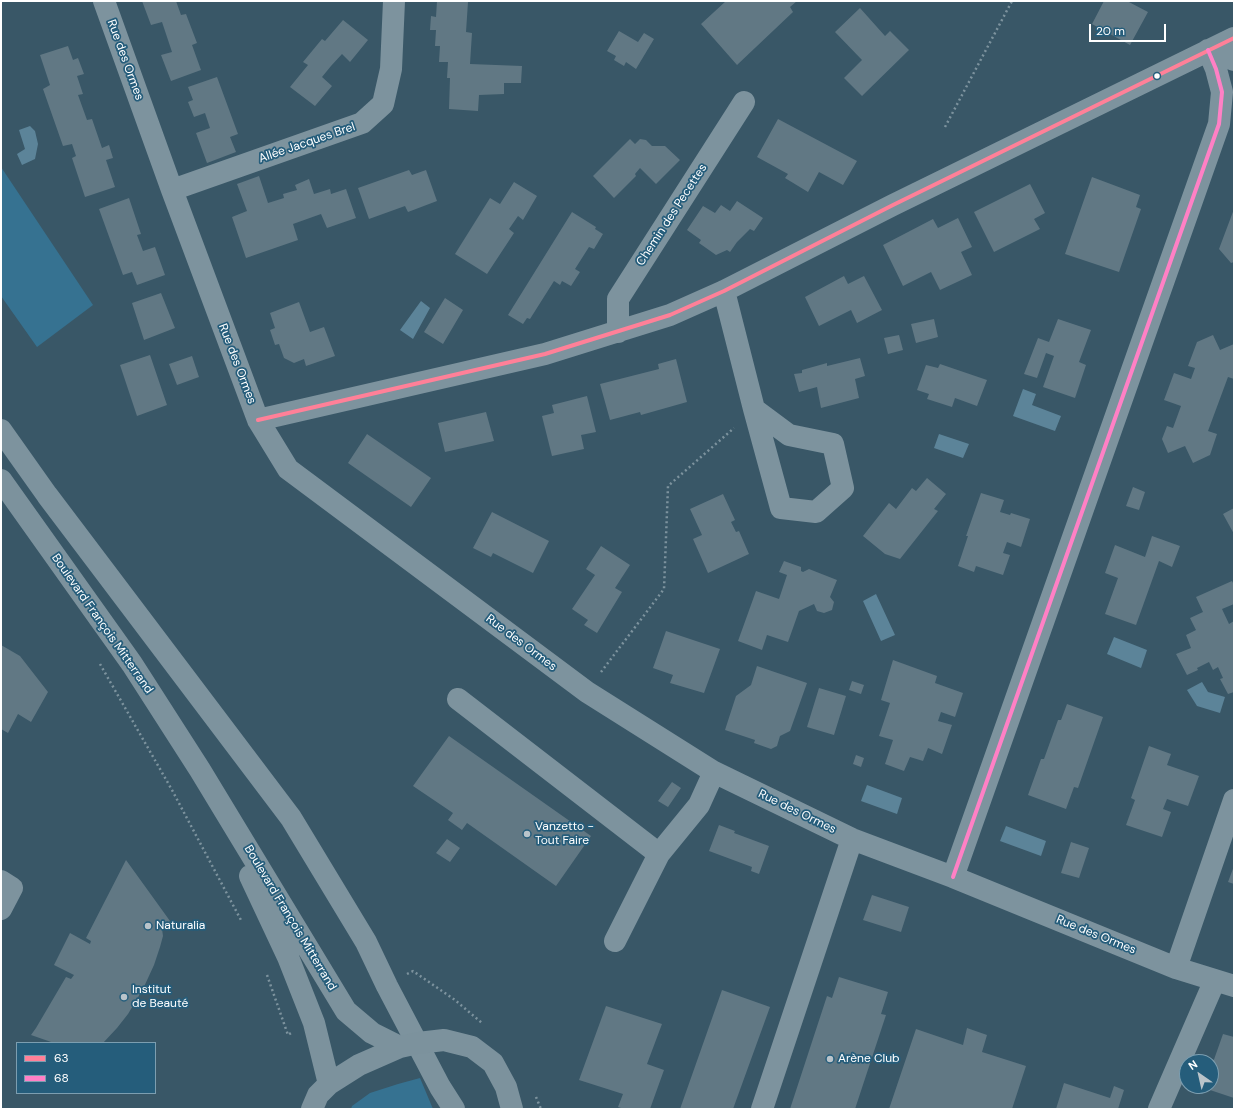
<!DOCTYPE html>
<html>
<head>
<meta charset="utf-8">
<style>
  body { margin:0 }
  #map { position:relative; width:1235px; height:1110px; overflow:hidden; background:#395767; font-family:"DM Sans",sans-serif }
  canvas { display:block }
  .frame { position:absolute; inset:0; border:2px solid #fff; pointer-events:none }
  .legend { position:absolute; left:16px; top:1042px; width:140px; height:52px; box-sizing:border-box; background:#255d7b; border:1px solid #7c9eb0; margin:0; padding:5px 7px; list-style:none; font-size:12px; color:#fff }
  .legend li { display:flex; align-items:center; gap:8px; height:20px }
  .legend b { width:20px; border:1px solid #7c9eb0 }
  .north { position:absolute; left:1179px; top:1054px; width:40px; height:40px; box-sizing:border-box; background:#255d7b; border:1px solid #7c9eb0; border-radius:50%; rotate:326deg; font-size:11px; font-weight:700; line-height:16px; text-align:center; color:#fff }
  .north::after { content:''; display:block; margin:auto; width:14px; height:18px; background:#bac4ca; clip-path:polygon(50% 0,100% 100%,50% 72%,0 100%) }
  .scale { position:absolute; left:1089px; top:24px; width:77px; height:18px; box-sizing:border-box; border:2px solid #fff; border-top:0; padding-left:5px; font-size:12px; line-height:14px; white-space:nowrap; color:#fff; -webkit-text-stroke:3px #255d7b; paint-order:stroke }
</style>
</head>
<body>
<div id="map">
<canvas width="1235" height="1110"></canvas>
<div class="frame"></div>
<ul class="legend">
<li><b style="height:5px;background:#ff8098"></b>63</li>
<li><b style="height:5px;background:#ff80c5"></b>68</li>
</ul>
<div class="north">N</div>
<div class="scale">20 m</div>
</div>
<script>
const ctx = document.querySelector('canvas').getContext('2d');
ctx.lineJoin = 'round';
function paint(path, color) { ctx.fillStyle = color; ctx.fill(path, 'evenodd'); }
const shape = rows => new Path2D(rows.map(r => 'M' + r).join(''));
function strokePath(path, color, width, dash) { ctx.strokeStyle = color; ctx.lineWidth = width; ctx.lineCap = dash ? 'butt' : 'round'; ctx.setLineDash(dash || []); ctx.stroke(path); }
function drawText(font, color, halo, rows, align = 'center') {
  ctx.font = font + ' "DM Sans",sans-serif'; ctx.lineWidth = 3.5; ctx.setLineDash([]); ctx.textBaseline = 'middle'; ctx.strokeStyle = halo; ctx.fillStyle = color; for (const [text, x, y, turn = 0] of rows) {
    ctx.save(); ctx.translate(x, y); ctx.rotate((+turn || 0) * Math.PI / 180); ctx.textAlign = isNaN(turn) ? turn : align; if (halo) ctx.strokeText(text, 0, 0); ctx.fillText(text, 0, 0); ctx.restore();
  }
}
const green = shape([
  [1,167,93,305,37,347,1,296],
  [420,1078,433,1109,351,1109,352,1106,370,1093,398,1084]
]);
const water = shape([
  [30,126,35,131,38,144,35,159,22,165,17,154,25,149,19,130],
  [421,301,430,308,413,339,400,330],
  [1023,389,1036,394,1032,405,1061,416,1055,431,1013,416],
  [939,434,969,444,963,458,934,448],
  [876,594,895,635,881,641,863,601],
  [1114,637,1147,650,1141,668,1107,654],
  [1202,682,1208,692,1225,697,1220,713,1197,706,1187,690],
  [867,785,902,798,897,814,861,801],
  [1006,826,1046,841,1041,856,1000,841]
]);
const building = shape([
  [142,1,176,1,181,15,186,14,197,43,192,45,201,70,171,81,161,55,172,52,162,22,151,25],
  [437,1,468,2,466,32,472,33,470,64,522,66,521,83,504,83,504,94,479,95,478,111,449,109,450,78,447,78,448,62,439,62,440,46,435,46,436,30,430,30,431,16,436,17],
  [726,1,797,1,790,7,793,12,737,65,701,24],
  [1104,1,1127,1,1148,12,1130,45,1092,24],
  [860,8,885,36,890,31,909,50,862,96,844,78,862,60,835,32],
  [343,20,368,40,350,62,342,54,331,66,322,77,332,86,315,106,290,87,308,65,303,62,322,39,325,41],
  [619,31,638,42,644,33,654,39,636,69,626,62,624,66,614,60,616,56,607,51],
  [68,46,73,60,78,58,84,74,77,76,83,94,78,95,87,120,92,119,102,148,109,145,113,158,106,160,115,187,85,197,72,158,76,156,72,144,63,146,43,89,50,85,40,55],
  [217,77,238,134,230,137,236,152,207,163,196,133,210,128,205,113,194,117,188,102,193,100,188,87],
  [778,119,857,161,843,185,819,172,808,192,785,178,788,174,757,157],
  [630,139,635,144,640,139,646,140,652,146,665,146,680,160,656,184,640,168,635,174,636,176,614,198,593,176],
  [409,170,412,175,426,170,437,201,408,212,405,206,369,219,358,188],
  [259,176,268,203,284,198,283,194,297,190,295,185,309,179,314,194,330,189,331,194,346,189,356,218,327,228,321,214,293,224,298,240,246,258,232,217,247,211,237,184],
  [1092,177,1140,195,1136,207,1141,209,1119,272,1065,254],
  [514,182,537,196,523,220,518,216,509,229,514,233,487,274,455,254,490,198,500,204],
  [1030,184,1045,213,1034,219,1040,229,994,252,974,212],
  [129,198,141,234,137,235,143,251,155,247,165,275,137,285,132,272,123,275,99,209],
  [737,201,763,218,754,231,750,229,737,242,730,252,727,250,716,255,699,243,701,240,687,230,703,206,715,213,721,205,730,211],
  [1234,209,1234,262,1231,263,1219,249],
  [572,212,596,227,595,229,603,234,594,249,589,247,575,269,580,272,571,286,562,281,560,285,554,281,530,319,527,318,523,324,508,315],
  [958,218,972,247,961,252,972,275,940,290,931,272,903,286,883,245,933,219,938,228],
  [844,276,848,284,864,276,882,310,857,323,851,310,819,326,805,297],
  [161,293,175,328,144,340,132,303],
  [445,298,463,310,443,344,424,332],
  [299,302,310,332,324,327,335,356,306,366,304,359,294,363,284,358,279,344,275,345,270,330,275,328,270,313],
  [934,319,938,337,916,343,911,324],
  [1058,319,1091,330,1079,362,1086,365,1075,398,1043,387,1054,356,1046,353,1037,378,1024,374,1038,338,1049,342],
  [899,335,903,350,888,354,884,338],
  [1213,335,1220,350,1234,344,1234,379,1228,377,1208,431,1217,434,1210,455,1193,463,1185,446,1168,453,1162,439,1167,426,1173,428,1181,406,1164,400,1174,373,1191,379,1195,368,1188,366,1197,342],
  [150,355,167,405,137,416,120,365],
  [192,356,199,377,177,385,169,364],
  [860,358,865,376,855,379,859,398,821,408,817,387,799,392,794,374,802,373,802,370,827,363,827,366],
  [676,359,687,402,641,415,640,412,610,420,600,384,659,369,658,364],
  [940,364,987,380,977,406,955,398,952,407,927,399,929,394,917,390,926,365,938,368],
  [587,396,596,432,581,435,584,449,552,456,542,416,554,413,552,405],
  [486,412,494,441,445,452,438,423],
  [367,434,431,478,411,507,348,463],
  [927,478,946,494,934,509,938,511,900,559,885,554,863,536,889,503,896,509,912,488,916,491],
  [1133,487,1145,492,1139,510,1126,506],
  [981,493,1004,500,1000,512,1010,515,1011,513,1030,519,1021,547,1007,542,1003,553,1010,555,1003,575,976,566,974,572,958,566,968,536,966,536],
  [723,494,735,520,731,522,736,532,739,531,749,554,708,573,693,539,702,535,690,509],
  [1234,508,1234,534,1223,514],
  [492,512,549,541,533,573,493,553,491,557,473,548],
  [1152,536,1180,546,1172,567,1159,561,1136,625,1105,614,1118,578,1105,573,1115,545,1145,557],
  [601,546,630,565,615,588,622,592,597,633,584,625,588,620,572,609,595,575,586,569],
  [784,561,801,567,801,571,803,572,809,569,837,580,830,597,834,602,832,610,824,613,817,611,814,604,799,611,788,642,767,635,762,650,738,641,756,591,779,599,787,575,779,572],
  [1232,581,1234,585,1234,604,1222,609,1229,624,1234,621,1234,692,1228,694,1220,679,1223,678,1218,667,1213,670,1209,662,1197,668,1198,670,1187,675,1176,654,1191,648,1186,635,1196,630,1190,618,1203,612,1196,597],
  [666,631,720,649,704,693,670,683,673,675,653,668],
  [1,645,20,656,48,692,31,722,18,714,8,733,1,729],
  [893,660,937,676,935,683,963,693,955,717,941,712,938,721,952,725,942,754,928,748,923,761,910,757,904,771,885,764,893,740,879,736,890,703,881,700],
  [757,666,807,683,790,731,780,736,777,746,771,749,754,743,755,740,725,730,736,696,751,685],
  [852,681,864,685,861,694,849,690],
  [819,688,846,696,834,735,807,727],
  [1067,704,1103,717,1078,788,1074,787,1066,809,1028,795,1041,759,1044,759,1058,720,1061,720],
  [449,736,591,836,556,886,467,823,462,830,448,820,453,813,413,786],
  [1149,746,1171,754,1167,765,1199,776,1188,806,1167,799,1163,809,1171,812,1162,837,1126,825,1135,800,1131,798],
  [856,755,864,758,861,767,853,764],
  [672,782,681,788,668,807,658,801],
  [719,825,735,831,734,833,769,846,759,874,751,871,752,867,709,851],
  [447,839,460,848,450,862,436,853],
  [1071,842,1089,848,1079,878,1061,873],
  [126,860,170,921,162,929,163,936,160,947,154,965,143,989,128,1014,117,1028,103,1043,54,1043,31,1035,36,1028,66,977,71,979,74,975,54,965,70,933,90,944,91,941,86,938],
  [1234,866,1234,884,1228,882],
  [872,895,909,907,901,932,863,920],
  [839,977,888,992,881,1014,886,1015,855,1109,790,1109,827,996,832,998],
  [722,990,770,1007,733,1109,680,1109],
  [606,1006,662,1024,647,1064,664,1070,650,1109,624,1109,618,1107,623,1094,579,1080],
  [967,1028,987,1035,982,1052,1026,1066,1012,1109,889,1109,916,1029,963,1045],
  [1223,1034,1234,1037,1234,1098,1204,1088,1205,1086,1211,1086,1211,1068],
  [1064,1083,1110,1098,1114,1086,1124,1090,1118,1109,1056,1109]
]);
const path = shape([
  [945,127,1012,1],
  [100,664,172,790,242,922],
  [601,672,664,589,668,486,734,428],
  [407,974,413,971,455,1000,482,1023],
  [267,975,288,1035,291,1033],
  [536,1097,541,1109]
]);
const minor = shape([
  [104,1,172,190,258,420,288,469,587,692,714,772,852,839,953,877,1176,968,1234,986],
  [1208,50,1234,60],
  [172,190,362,123,383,104,391,69,394,1],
  [724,291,754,409,781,508,816,512,843,488,833,444,789,435,754,409],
  [618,332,618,299,744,102],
  [258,420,545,354,670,315,724,291,893,205,1234,38],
  [1,430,47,495,291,818,366,942,387,986,440,1087,454,1109],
  [458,699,659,854],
  [953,877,1219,124,1222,92,1216,69,1208,50],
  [1,881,12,888,1,909],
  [615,941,659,854,699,805,714,772],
  [1176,968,1234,800],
  [762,1109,852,839],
  [1159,1109,1215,980]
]);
const major = shape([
  [1,480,132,664,200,770,346,1011,372,1033,400,1047],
  [250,876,288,957,314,1023,329,1084],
  [312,1109,318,1095,329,1084,359,1065,400,1047,418,1043,444,1040,472,1047,493,1063,506,1087,512,1109]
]);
const bus1 = shape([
  [258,420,545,354,670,315,724,291,893,205,1234,38]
]);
const bus2 = shape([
  [953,877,1219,124,1222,92,1216,69,1208,50]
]);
const markers = [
  [1157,76,3.5,"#fff"],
  [527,834,4,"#bac4ca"],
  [148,926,4,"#bac4ca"],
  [124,997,4,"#bac4ca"],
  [830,1059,4,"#bac4ca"]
];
const streetNames = [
  ["Rue des Ormes",125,60,70],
  ["Allée Jacques Brel",307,143,-19],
  ["Chemin des Pecettes",672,215,-57],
  ["Rue des Ormes",237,364,69],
  ["Boulevard François Mitterrand",102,624,55],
  ["Rue des Ormes",521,643,37],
  ["Rue des Ormes",797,812,26],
  ["Boulevard François Mitterrand",290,918,59],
  ["Rue des Ormes",1096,935,22]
];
const poiNames = [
  ["Vanzetto -",535,827],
  ["Tout Faire",535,841],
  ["Naturalia",156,926],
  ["Institut",132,990],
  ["de Beauté",132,1004],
  ["Arène Club",838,1059]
];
paint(green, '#367291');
paint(water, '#5c8499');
paint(building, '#617884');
strokePath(path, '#7d939e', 2.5, [2, 3]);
strokePath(minor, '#7d939e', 22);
strokePath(major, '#7c929d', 22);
strokePath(bus1, '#ff8098', 4);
strokePath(bus2, '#ff80c5', 4);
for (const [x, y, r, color] of markers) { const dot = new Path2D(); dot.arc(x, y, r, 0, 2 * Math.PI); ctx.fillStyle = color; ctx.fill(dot); strokePath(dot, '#255d7b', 1.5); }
drawText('12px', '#fff', '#255d7b', streetNames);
drawText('12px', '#fff', '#255d7b', poiNames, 'left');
</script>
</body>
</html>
